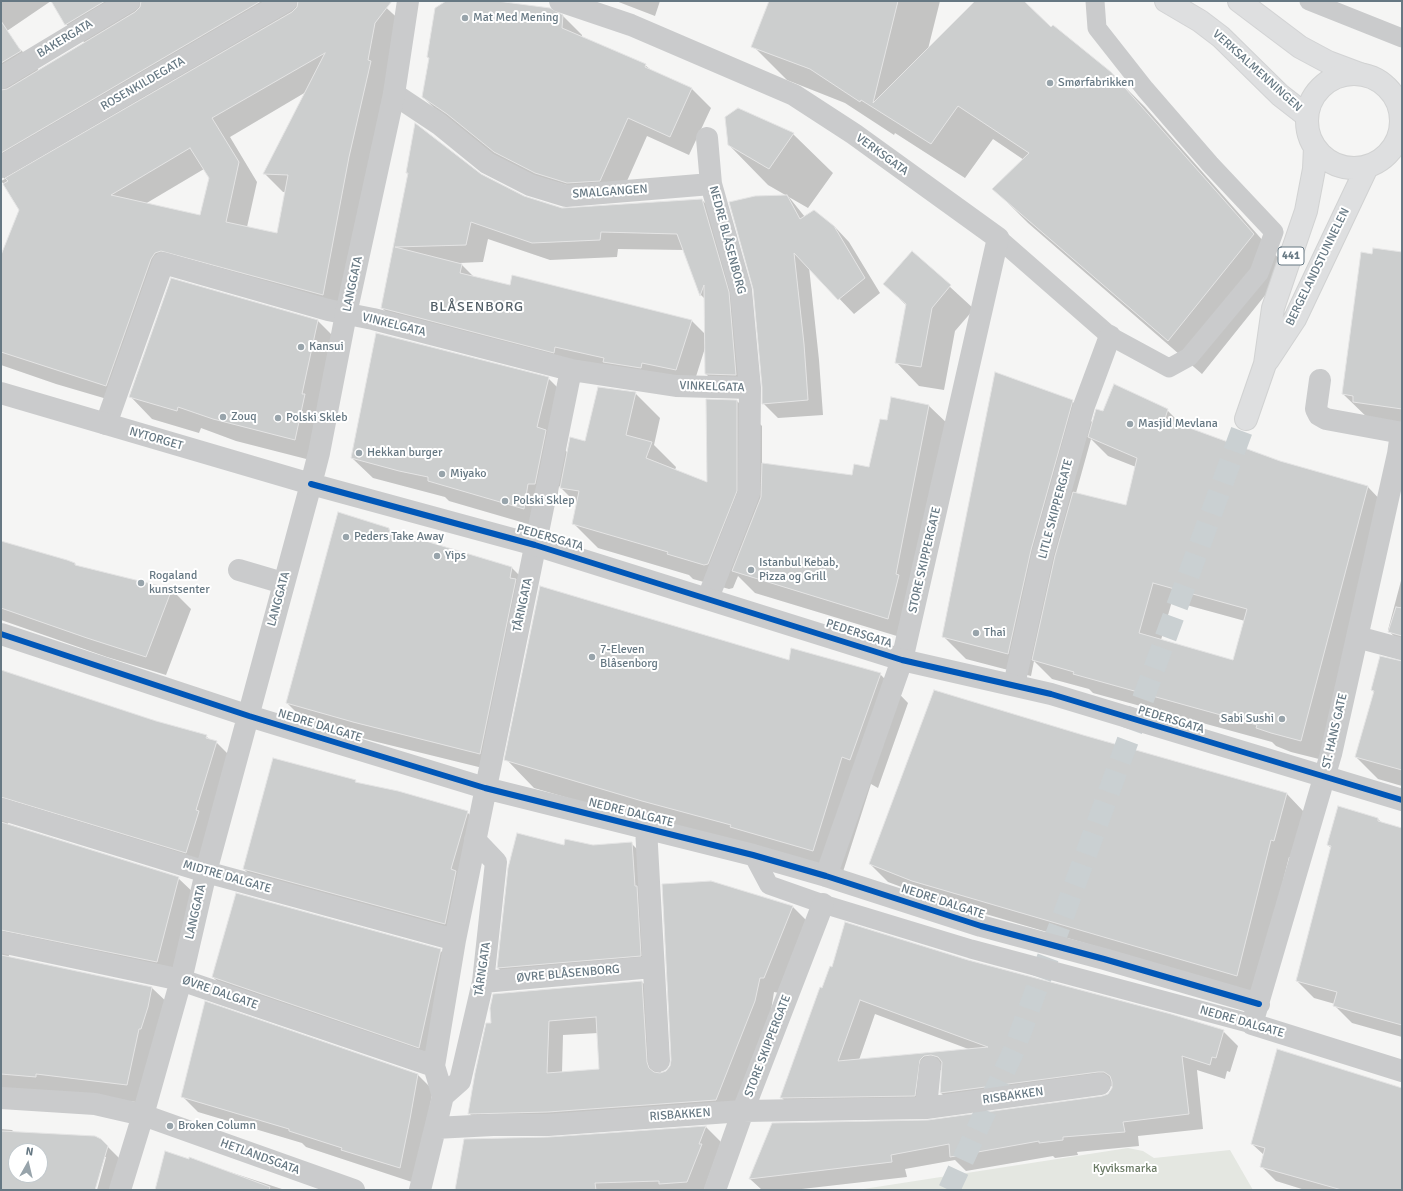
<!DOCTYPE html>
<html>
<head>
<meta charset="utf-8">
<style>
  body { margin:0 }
  #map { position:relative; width:1403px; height:1191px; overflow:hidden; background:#f5f5f4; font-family:Signika,sans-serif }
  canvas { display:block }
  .frame { position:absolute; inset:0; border:2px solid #667883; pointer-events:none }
  .north { position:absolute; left:8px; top:1143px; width:40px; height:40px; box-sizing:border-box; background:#fff; border:1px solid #c2c9cd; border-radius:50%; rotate:8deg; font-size:11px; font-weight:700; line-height:16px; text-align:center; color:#667883 }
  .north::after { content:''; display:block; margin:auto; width:14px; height:18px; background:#98a4ab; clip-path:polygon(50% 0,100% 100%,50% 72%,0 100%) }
</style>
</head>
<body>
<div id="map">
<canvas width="1403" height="1191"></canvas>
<div class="frame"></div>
<div class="north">N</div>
</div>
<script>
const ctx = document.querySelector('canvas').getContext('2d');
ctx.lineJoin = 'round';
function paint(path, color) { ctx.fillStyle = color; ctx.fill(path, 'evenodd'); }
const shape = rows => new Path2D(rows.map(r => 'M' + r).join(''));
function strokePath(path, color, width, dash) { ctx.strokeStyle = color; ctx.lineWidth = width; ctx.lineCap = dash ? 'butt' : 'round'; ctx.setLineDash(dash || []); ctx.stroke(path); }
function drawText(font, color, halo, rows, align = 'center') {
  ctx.font = font + ' Signika,sans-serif'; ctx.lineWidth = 4; ctx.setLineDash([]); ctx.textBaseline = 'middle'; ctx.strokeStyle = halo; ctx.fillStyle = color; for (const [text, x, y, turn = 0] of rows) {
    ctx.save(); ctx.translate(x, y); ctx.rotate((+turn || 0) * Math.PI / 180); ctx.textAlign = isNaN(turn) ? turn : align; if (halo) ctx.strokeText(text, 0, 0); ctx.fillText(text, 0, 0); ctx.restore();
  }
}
const green = shape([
  [1128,1148,1143,1151,1154,1158,1230,1150,1253,1190,857,1190]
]);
const shadow = shape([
  [1,1,51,1,1,35],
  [52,1,379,1,405,25,388,80,341,313,173,272,169,277,124,404,56,384,1,365,1,259,22,204,1,181,5,179,1,175,1,53,15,44,33,62,39,71,85,43,66,24],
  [306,92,265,174,283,192,285,192,278,234,247,227,257,182,230,137],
  [204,169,210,178,201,216,145,204],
  [448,1,490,1,563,16,582,35,582,37,645,65,651,70,692,89,711,108,689,155,647,136,619,199,514,171,442,116,423,97,430,60,428,57],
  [616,1,660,1,655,16],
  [770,1,940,1,928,49,976,1,1022,1,1051,28,1110,72,1145,107,1287,268,1202,374,1028,223,994,189,1024,160,993,139,965,178,895,133,894,135,845,103,787,80,753,46],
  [793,134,833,173,808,208,768,185,729,145],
  [407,173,481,175,524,197,562,209,702,200,719,217,753,392,723,391,706,374,705,348,693,386,399,325,382,308,409,175],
  [488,239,550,260,617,257,618,249,684,250,701,295,705,299,705,334,692,321,510,286,475,278,460,263,483,262],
  [788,196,805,217,834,226,849,242,880,293,854,314,809,267,819,360,823,415,778,418,763,403,755,197],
  [912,252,974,309,955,331,944,390,919,386,896,362,907,306,884,284],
  [1402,253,1402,432,1372,422,1343,394,1373,255],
  [318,321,340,343,318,462,236,441,201,428,199,433,152,419,130,396],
  [548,378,569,399,559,444,568,453,586,442,635,393,660,418,654,445,676,467,675,470,708,484,737,401,762,426,762,463,853,476,870,468,888,421,892,398,929,406,951,427,910,640,755,593,738,576,733,588,729,589,693,579,689,575,598,548,573,523,577,504,559,486,556,505,549,504,545,529,449,501,445,497,373,478,352,458],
  [1072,401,1093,423,1104,412,1167,410,1184,427,1280,462,1368,487,1386,506,1319,759,1291,752,1276,746,1272,742,1093,693,1089,689,1052,679,1034,661,1031,676,966,659,943,636],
  [1091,439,1108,456,1136,467,1126,506,1076,493],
  [1172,601,1245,621,1234,661,1161,640],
  [389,529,391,532,512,568,531,587,499,772,373,741,306,722,287,703],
  [1,542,75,564,77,567,172,590,191,609,166,675,107,657,1,620],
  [1402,577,1402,645,1388,630],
  [790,661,880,674,908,703,878,788,871,784,841,878,534,788,506,759],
  [1402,662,1402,786,1378,779,1356,757,1374,693,1372,690],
  [1,671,155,721,206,736,210,740,216,742,235,761,205,871,11,819,7,825,178,878,197,896,176,980,11,952,8,957,152,988,171,1006,145,1103,55,1093,1,1090],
  [1083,736,1287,794,1304,812,1292,858,1289,857,1255,993,931,898,888,882,870,864],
  [355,781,358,784,467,812,482,827,460,939,259,884,244,869],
  [1378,819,1382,823,1402,829,1402,1037,1352,1023,1334,1005,1335,1004,1314,998,1297,981,1331,848,1328,845],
  [631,843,646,858,654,970,513,982,498,968,565,846,593,846],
  [792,906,807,921,779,993,774,992,770,1017,731,1115,484,1128,469,1113,492,1024,642,982,657,996,661,1074,667,1072],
  [598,1033,600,1070,562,1073,563,1035],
  [440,950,455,965,434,1062,228,992,213,977],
  [968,961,1223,1031,1238,1046,1230,1072,1227,1071,1225,1079,1197,1070,1203,1129,1138,1136,1139,1146,1077,1152,1078,1155,1055,1158,1053,1156,966,1171,955,1160,905,1169,907,1177,793,1190,762,1190,750,1179,928,1121,1102,1097,1109,1094,1113,1086,956,1108,941,1093,942,1070,939,1070,929,1110,796,1112,782,1098,821,989],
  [875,1014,971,1050,859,1060],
  [1278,1050,1402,1088,1402,1190,1305,1190,1276,1181,1261,1166,1264,1155,1252,1144],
  [417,1074,433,1090,415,1183,306,1147,302,1143,198,1112,182,1096],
  [706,1127,721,1142,704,1190,460,1190,549,1138],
  [1,1129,12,1130,14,1132,101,1140,130,1169,123,1190,97,1190,106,1157,104,1157,94,1190,1,1190],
  [16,1151,40,1151,40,1175,16,1175],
  [190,1159,285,1190,155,1190]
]);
const building = shape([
  [51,1,105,1,65,25,51,1],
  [141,1,261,1,1,153,1,90,7,89,135,12,140,7,141,1],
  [298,1,392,1,375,23,368,60,371,61,349,157,323,295,161,251,155,253,151,259,106,386,1,352,1,255,19,210,3,184,8,181,5,178,292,12,297,7,298,1],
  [325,53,263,174,288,175,277,233,226,222,239,162,212,118,325,53],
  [190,148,209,178,200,215,111,195,190,148],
  [446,1,497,1,550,8,563,15,562,28,646,64,645,67,692,88,670,137,628,118,600,181,567,183,535,173,494,152,447,114,422,97,429,58,427,57,435,8,446,1],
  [769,1,898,1,873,103,975,1,1024,1,1051,27,1053,25,1111,72,1254,234,1168,341,992,189,1029,153,958,106,931,144,861,100,860,102,810,69,751,47,769,1],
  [1,21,21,51,1,63,1,21],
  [738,108,794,133,769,169,728,145,725,117,738,108],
  [415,123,481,174,524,196,562,208,702,199,729,292,736,375,705,374,704,285,700,296,677,234,601,232,600,240,532,243,471,222,466,245,395,247,462,264,460,273,510,285,512,275,692,320,676,370,642,363,641,368,603,362,604,358,555,347,554,353,381,308,408,173,406,173,415,123],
  [787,195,800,219,814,210,834,226,865,278,838,300,794,253,804,344,808,400,762,404,762,387,753,289,729,202,755,196,787,195],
  [1373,248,1402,252,1402,409,1353,402,1353,396,1342,394,1361,252,1372,254,1373,248],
  [912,251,951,285,932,308,921,367,895,363,906,304,883,284,912,251],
  [171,278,318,320,302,394,305,394,295,440,213,419,178,407,177,411,129,397,171,278],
  [376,333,549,377,537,427,546,430,535,484,528,484,524,509,428,481,428,477,399,471,351,458,376,333],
  [995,372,1073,400,1031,550,1008,654,942,637,995,372],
  [1114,384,1168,409,1165,419,1280,461,1368,486,1301,741,1271,733,1256,728,1257,725,1073,674,1074,672,1032,660,1055,556,1073,492,1126,505,1137,458,1088,437,1096,409,1103,411,1114,384],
  [1153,583,1247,609,1233,660,1139,633,1153,583],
  [598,387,636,392,626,435,652,442,646,458,707,482,706,399,737,400,737,491,708,564,704,565,667,554,668,552,572,524,579,491,560,488,570,437,585,441,598,387],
  [891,397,929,405,896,574,899,575,888,619,732,571,761,497,762,463,852,475,854,464,869,467,880,419,887,420,891,397],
  [338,512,389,528,389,530,512,567,510,578,516,579,480,754,353,722,286,703,338,512],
  [1,541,67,560,75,563,75,565,172,589,146,657,87,638,1,608,1,541],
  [540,586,789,660,791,648,881,673,850,760,842,757,813,851,730,827,731,825,642,801,504,760,540,586],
  [1396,607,1402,608,1402,636,1388,632,1396,607],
  [1380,656,1402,661,1402,770,1355,757,1374,691,1371,690,1380,656],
  [1,670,156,721,207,735,206,738,217,741,196,810,199,811,186,853,1,797,1,670],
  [934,690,1083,735,1287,793,1274,841,1271,840,1237,976,912,881,869,864,934,690],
  [273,758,356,780,355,782,398,791,468,811,451,869,456,871,445,924,243,869,273,758],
  [1338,806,1378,818,1378,821,1402,828,1402,1025,1333,1006,1337,992,1296,981,1331,846,1327,845,1338,806],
  [1,822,179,877,157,962,1,930,1,822],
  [517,833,564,845,565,839,593,845,632,842,635,886,637,886,641,956,497,968,508,868,517,833],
  [711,881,793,906,764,978,760,978,755,1001,716,1100,548,1112,468,1114,475,1073,486,1023,491,1023,490,1008,493,994,642,981,647,1062,649,1068,654,1072,660,1073,666,1071,670,1066,671,1060,662,884,711,881],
  [596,1017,599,1069,547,1073,549,1021,596,1017],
  [236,893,441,949,419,1048,212,977,236,893],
  [845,922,968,960,1171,1014,1224,1030,1216,1058,1212,1057,1210,1065,1182,1056,1189,1114,1123,1122,1125,1132,1063,1137,1063,1140,1039,1143,1039,1141,950,1157,949,1144,891,1155,892,1162,749,1179,772,1123,928,1120,1102,1096,1108,1094,1112,1088,1112,1082,1110,1076,1104,1072,1098,1072,940,1093,942,1062,938,1057,931,1055,924,1056,920,1060,915,1096,780,1098,820,987,822,988,830,966,832,967,845,922],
  [860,1000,988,1047,838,1061,860,1000],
  [1,955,152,987,148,1007,141,1029,139,1029,127,1085,36,1074,36,1077,1,1074,1,955],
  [205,1001,418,1074,410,1119,400,1168,341,1150,342,1148,289,1131,289,1129,181,1097,205,1001],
  [1277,1049,1402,1088,1402,1190,1342,1190,1260,1167,1265,1148,1251,1144,1277,1049],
  [706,1126,699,1144,702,1144,687,1182,659,1184,659,1181,595,1183,596,1190,455,1190,464,1139,549,1137,706,1126],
  [1,1131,95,1136,101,1139,108,1146,95,1190,1,1190,1,1131],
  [16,1151,40,1151,40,1175,16,1175,16,1151],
  [165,1151,189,1159,189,1157,270,1187,269,1190,155,1190,165,1151]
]);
const primaryTunnel = shape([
  [949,1190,1014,1050,1246,419]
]);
const service = shape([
  [1309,1,1402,38],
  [998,238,1110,336,1169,368,1189,357,1259,273,1274,232,1210,164,1145,89,1097,28,1095,1],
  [753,855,769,885,823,904,971,949,1252,1024]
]);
const minor = shape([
  [560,1,631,25,794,95,854,134,998,238,902,660,826,876],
  [1,78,129,1],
  [394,94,439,124,487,163,530,185,566,196,711,184],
  [707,138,711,184,741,290,750,388,749,493,708,598],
  [1,167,286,1],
  [1320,380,1316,409,1319,415,1326,419,1402,433],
  [106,424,163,263,328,310,373,319,571,370,676,386,750,388],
  [1401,433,1398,454,1331,754,1252,1024,1402,1071],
  [239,570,283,583],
  [1,634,249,716,485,788,753,855,826,876,981,926,1104,959,1259,1004],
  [1357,637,1402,649],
  [1014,685,1043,553,1084,406,1110,336],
  [1,809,206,872,455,940],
  [646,828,659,1061],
  [1,942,181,980,434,1066],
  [483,982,653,967],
  [443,1096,460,1081,483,982,496,862,475,840],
  [1,1098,95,1104,143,1115,354,1190],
  [926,1108,930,1067],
  [435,1128,493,1125,548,1125,743,1111,926,1108,1100,1084],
  [120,1190,143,1115,181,980,206,872,311,484],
  [420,1190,443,1096,434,1066,455,940,571,370],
  [715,1190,743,1111,823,904]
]);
const tertiary = shape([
  [1,393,311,484,535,545,902,660,1051,694,1402,800],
  [311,484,319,453,346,314,394,94,408,1]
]);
const secondary = shape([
  [1166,1,1200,21,1221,37,1280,95,1307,116],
  [1239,1,1300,47,1328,62,1360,74]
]);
const primary = shape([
  '1307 121a47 47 0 1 1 94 0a47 47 0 1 1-94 0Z',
  [1268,360,1295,319,1367,167],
  [1246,419,1265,364,1273,308,1306,211,1314,169,1315,147]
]);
const cycleway = shape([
  [311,484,535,545,902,660,1051,694,1402,800],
  [1,634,249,716,485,788,753,855,826,876,981,926,1104,959,1259,1004]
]);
const markers = [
  [465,18,4,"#98a4ab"],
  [1050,83,4,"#98a4ab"],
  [301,347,4,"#98a4ab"],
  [223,417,4,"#98a4ab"],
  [278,418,4,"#98a4ab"],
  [1130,424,4,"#98a4ab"],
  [359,453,4,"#98a4ab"],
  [442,474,4,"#98a4ab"],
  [505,501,4,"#98a4ab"],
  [346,537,4,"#98a4ab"],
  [437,556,4,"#98a4ab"],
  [751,570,4,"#98a4ab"],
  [141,583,4,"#98a4ab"],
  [976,633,4,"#98a4ab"],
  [592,657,4,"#98a4ab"],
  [1282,719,4,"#98a4ab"],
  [170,1126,4,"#98a4ab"]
];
const shields = [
  [1291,256,26]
];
const shieldNames = [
  ["441",1291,256]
];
const poiNames = [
  ["Mat Med Mening",473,18],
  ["Smørfabrikken",1058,83],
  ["Kansui",309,347],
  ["Zouq",231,417],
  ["Polski Skleb",286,418],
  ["Masjid Mevlana",1138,424],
  ["Hekkan burger",367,453],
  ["Miyako",450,474],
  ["Polski Sklep",513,501],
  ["Peders Take Away",354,537],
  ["Yips",445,556],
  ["Istanbul Kebab,",759,563],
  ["Pizza og Grill",759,577],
  ["Rogaland",149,576],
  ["kunstsenter",149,590],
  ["Thai",984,633],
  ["7-Eleven",600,650],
  ["Blåsenborg",600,664],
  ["Sabi Sushi",1274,719,"right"],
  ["Broken Column",178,1126]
];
const streetNames = [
  ["BAKERGATA",65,39,-31],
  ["VERKSALMENNINGEN",1257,71,42],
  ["ROSENKILDEGATA",143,84,-30],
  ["VERKSGATA",882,155,36],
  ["SMALGANGEN",610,192,-4],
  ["NEDRE BLÅSENBORG",727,240,75],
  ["BERGELANDSTUNNELEN",1318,267,-64],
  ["LANGGATA",353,284,-78],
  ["VINKELGATA",394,325,14],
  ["VINKELGATA",712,387,2],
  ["NYTORGET",156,439,16],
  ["LITLE SKIPPERGATE",1056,509,-75],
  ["PEDERSGATA",550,538,16],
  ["STORE SKIPPERGATE",925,560,-77],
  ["LANGGATA",279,599,-75],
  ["TÅRNGATA",523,605,-78],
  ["PEDERSGATA",859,634,18],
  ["PEDERSGATA",1171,720,17],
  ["NEDRE DALGATE",320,726,17],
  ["ST. HANS GATE",1335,731,-77],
  ["NEDRE DALGATE",631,813,14],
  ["MIDTRE DALGATE",227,877,16],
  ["NEDRE DALGATE",943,902,18],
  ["LANGGATA",196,912,-77],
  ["TÅRNGATA",483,969,-82],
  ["ØVRE BLÅSENBORG",568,974,-5],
  ["ØVRE DALGATE",220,993,19],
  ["NEDRE DALGATE",1242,1022,16],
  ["STORE SKIPPERGATE",768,1046,-69],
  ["RISBAKKEN",1013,1096,-8],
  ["RISBAKKEN",680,1115,-4],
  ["HETLANDSGATA",260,1157,20]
];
const parkNames = [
  ["Kyviksmarka",1125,1169]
];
const quarterNames = [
  ["BLÅSENBORG",477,307]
];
paint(green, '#e4e7e1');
paint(shadow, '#0003');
paint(building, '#cccece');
strokePath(building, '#e4e4e4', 1);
strokePath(primaryTunnel, '#cad0d2', 22, [22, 11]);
strokePath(secondary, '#d2d3d4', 24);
strokePath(primary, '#d1d2d2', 24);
strokePath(service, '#cacbcc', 19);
strokePath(minor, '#cacbcc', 22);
strokePath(tertiary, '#cacbcc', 22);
strokePath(secondary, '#dedfe0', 22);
strokePath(primary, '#dedfe0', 22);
strokePath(cycleway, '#0057b8', 6);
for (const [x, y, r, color] of markers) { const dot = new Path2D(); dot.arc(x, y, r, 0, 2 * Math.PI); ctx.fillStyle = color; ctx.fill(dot); strokePath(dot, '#fff', 1.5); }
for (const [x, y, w] of shields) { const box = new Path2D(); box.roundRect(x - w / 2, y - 9, w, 18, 3); ctx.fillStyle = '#fff'; ctx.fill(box); strokePath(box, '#667883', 1); }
drawText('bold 11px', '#667883', null, shieldNames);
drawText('12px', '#667883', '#fff', poiNames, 'left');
drawText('12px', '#667883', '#fff', streetNames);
drawText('12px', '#6b7b65', '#fff', parkNames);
ctx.letterSpacing = '1px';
drawText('14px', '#546169', '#fff', quarterNames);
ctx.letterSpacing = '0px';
</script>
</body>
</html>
